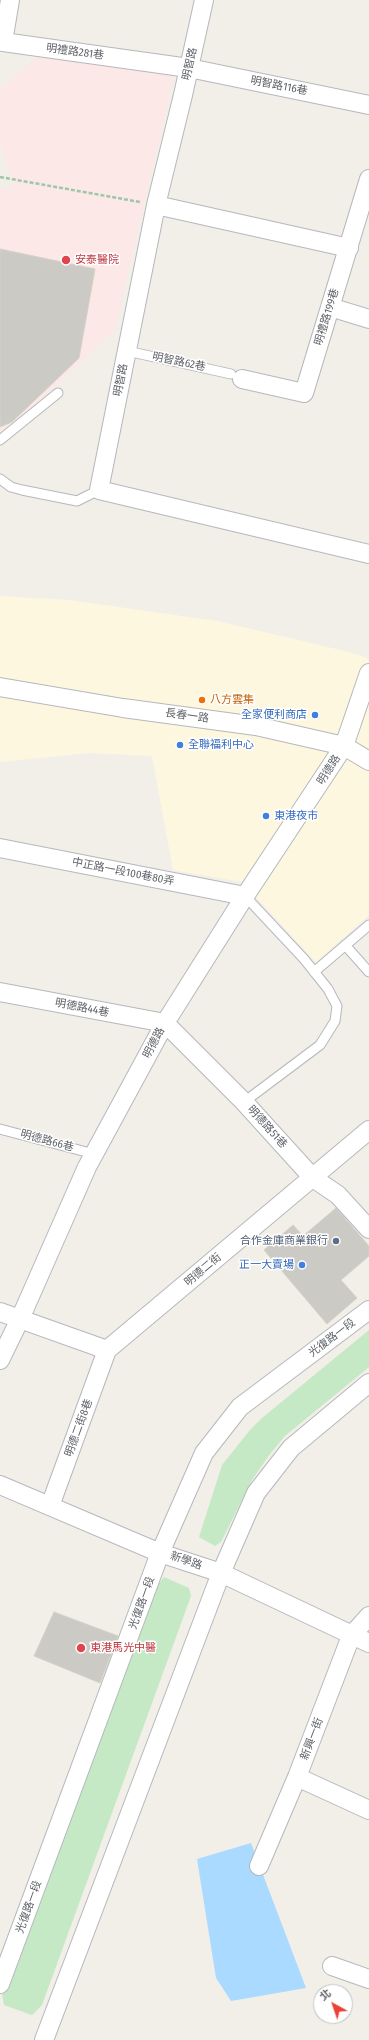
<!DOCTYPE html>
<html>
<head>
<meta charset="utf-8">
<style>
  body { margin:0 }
  #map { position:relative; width:369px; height:2040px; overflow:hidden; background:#f1efe8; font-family:"Fira Sans Condensed","Noto Sans TC",sans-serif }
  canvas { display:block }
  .north { position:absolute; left:313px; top:1984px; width:40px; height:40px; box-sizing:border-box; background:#fff; border:1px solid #bfc1c3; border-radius:50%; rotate:320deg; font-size:11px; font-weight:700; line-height:16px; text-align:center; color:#5f6368 }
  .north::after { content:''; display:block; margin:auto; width:14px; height:18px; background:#ea4335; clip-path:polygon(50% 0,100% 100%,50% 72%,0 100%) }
</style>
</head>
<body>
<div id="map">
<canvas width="369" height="2040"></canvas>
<div class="north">北</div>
</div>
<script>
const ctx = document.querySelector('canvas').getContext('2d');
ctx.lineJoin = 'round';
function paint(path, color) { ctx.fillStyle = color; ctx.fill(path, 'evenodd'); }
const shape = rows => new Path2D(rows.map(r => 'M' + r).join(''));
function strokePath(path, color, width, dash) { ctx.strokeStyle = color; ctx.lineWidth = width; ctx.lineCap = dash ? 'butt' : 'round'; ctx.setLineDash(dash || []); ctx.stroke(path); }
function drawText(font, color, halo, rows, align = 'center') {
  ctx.font = font + ' "Fira Sans Condensed","Noto Sans TC",sans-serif'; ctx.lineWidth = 3; ctx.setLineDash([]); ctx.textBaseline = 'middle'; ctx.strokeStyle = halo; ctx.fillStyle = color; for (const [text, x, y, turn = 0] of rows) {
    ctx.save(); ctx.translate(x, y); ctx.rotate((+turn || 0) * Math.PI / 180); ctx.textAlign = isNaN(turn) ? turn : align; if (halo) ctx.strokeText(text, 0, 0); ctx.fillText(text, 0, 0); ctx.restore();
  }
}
const commercial = shape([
  [0,596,69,600,217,621,349,652,369,659,369,915,316,962,242,882,173,870,152,756,89,753,0,762]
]);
const medical = shape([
  [38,57,174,76,115,330,12,427,0,434,0,188,14,190,0,140,0,89]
]);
const green = shape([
  [369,1330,369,1367,285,1436,270,1454,252,1480,221,1542,215,1546,199,1537,222,1465,250,1430,262,1418],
  [164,1577,189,1588,191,1596,42,2005,32,2015,4,2005,2,1993,151,1594]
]);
const water = shape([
  [251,1843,306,1988,231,2001,216,1978,197,1859]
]);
const building = shape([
  [0,249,95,269,79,358,12,422,0,427,0,249],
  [336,1208,369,1246,369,1256,341,1280,357,1298,327,1324,264,1250,293,1225,303,1236,336,1208],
  [54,1612,118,1636,100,1683,34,1656,54,1612]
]);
const path = shape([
  [0,177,140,202]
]);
const service = shape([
  [127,351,231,374],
  [0,440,58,393],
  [0,479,11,487,22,490,77,501,99,490],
  [345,945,369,972],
  [314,972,369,925],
  [244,1102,320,1045,335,1021,337,1006,328,989,304,959,245,896],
  [0,1129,94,1154]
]);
const minor = shape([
  [10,0,3,42,189,68,369,105],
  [204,0,183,95,156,205,99,490,369,554],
  [156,205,349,248],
  [330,307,369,319],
  [242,379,304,393,369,179],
  [0,687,123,708,256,726,344,746,369,761],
  [0,848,245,896],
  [0,992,165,1023,244,1102,313,1178,338,1195,369,1229],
  [0,1312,107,1350,369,1130],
  [0,1360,20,1319,87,1167,165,1023,245,896,344,746,369,673],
  [0,1485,160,1553,221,1573,369,1643],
  [50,1506,107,1350],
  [297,1777,369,1810],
  [259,1866,297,1777,351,1636,369,1616],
  [332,1966,369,1979],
  [0,1984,160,1553,204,1453,240,1407,369,1310],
  [44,2040,221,1573,256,1493,291,1448,369,1383]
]);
const markers = [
  [66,260,5,"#e0444e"],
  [202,700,4,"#e8710a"],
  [315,715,4,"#3f7fe0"],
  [180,745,4,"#3f7fe0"],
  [266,816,4,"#3f7fe0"],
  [336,1241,4,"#5c6f8a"],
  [302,1265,4,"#3f7fe0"],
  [81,1648,5,"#e0444e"]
];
const streetNames = [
  ["明禮路281巷",75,52,8],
  ["明智路",190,64,-78],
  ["明智路116巷",279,86,11],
  ["明禮路199巷",327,317,-73],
  ["明智路62巷",179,362,12],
  ["明智路",121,380,-79],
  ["長春一路",187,716,8],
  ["明德路",329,770,-57],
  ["中正路一段100巷80弄",123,872,11],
  ["明德路44巷",82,1008,11],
  ["明德路",154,1043,-62],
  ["明德路51巷",267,1127,48],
  ["明德路66巷",47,1141,15],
  ["明德二街",203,1270,-40],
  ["光復路一段",332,1338,-37],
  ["明德二街8巷",79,1428,-70],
  ["新學路",186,1561,19],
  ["光復路一段",142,1603,-70],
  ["新興一街",312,1739,-69],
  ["光復路一段",29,1907,-70]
];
const healthNames = [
  ["安泰醫院",75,260],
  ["東港馬光中醫",90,1648]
];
const foodNames = [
  ["八方雲集",210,700]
];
const shopNames = [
  ["全家便利商店",307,715],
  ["全聯福利中心",188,745,"left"],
  ["東港夜市",274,816,"left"],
  ["正一大賣場",294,1265]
];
const serviceNames = [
  ["合作金庫商業銀行",328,1241]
];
paint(commercial, '#fef7e0');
paint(medical, '#fce8e6');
paint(green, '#c5e8c5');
paint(water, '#aadaff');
paint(building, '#cccac5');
strokePath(building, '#d6d1c6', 1);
strokePath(service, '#b5b8bc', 11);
strokePath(minor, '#b5b8bc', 20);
strokePath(path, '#9cc7a9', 2.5, [4, 2]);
strokePath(service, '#fff', 9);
strokePath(minor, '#fff', 18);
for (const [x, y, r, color] of markers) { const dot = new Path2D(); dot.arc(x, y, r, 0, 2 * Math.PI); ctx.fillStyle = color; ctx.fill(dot); strokePath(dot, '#fff', 1.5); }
drawText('11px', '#5f6368', '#fff', streetNames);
drawText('11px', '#be3a42', '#fff', healthNames, 'left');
drawText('11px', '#c56008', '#fff', foodNames, 'left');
drawText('11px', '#366cbe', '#fff', shopNames, 'right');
drawText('11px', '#4e5e75', '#fff', serviceNames, 'right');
</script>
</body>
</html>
